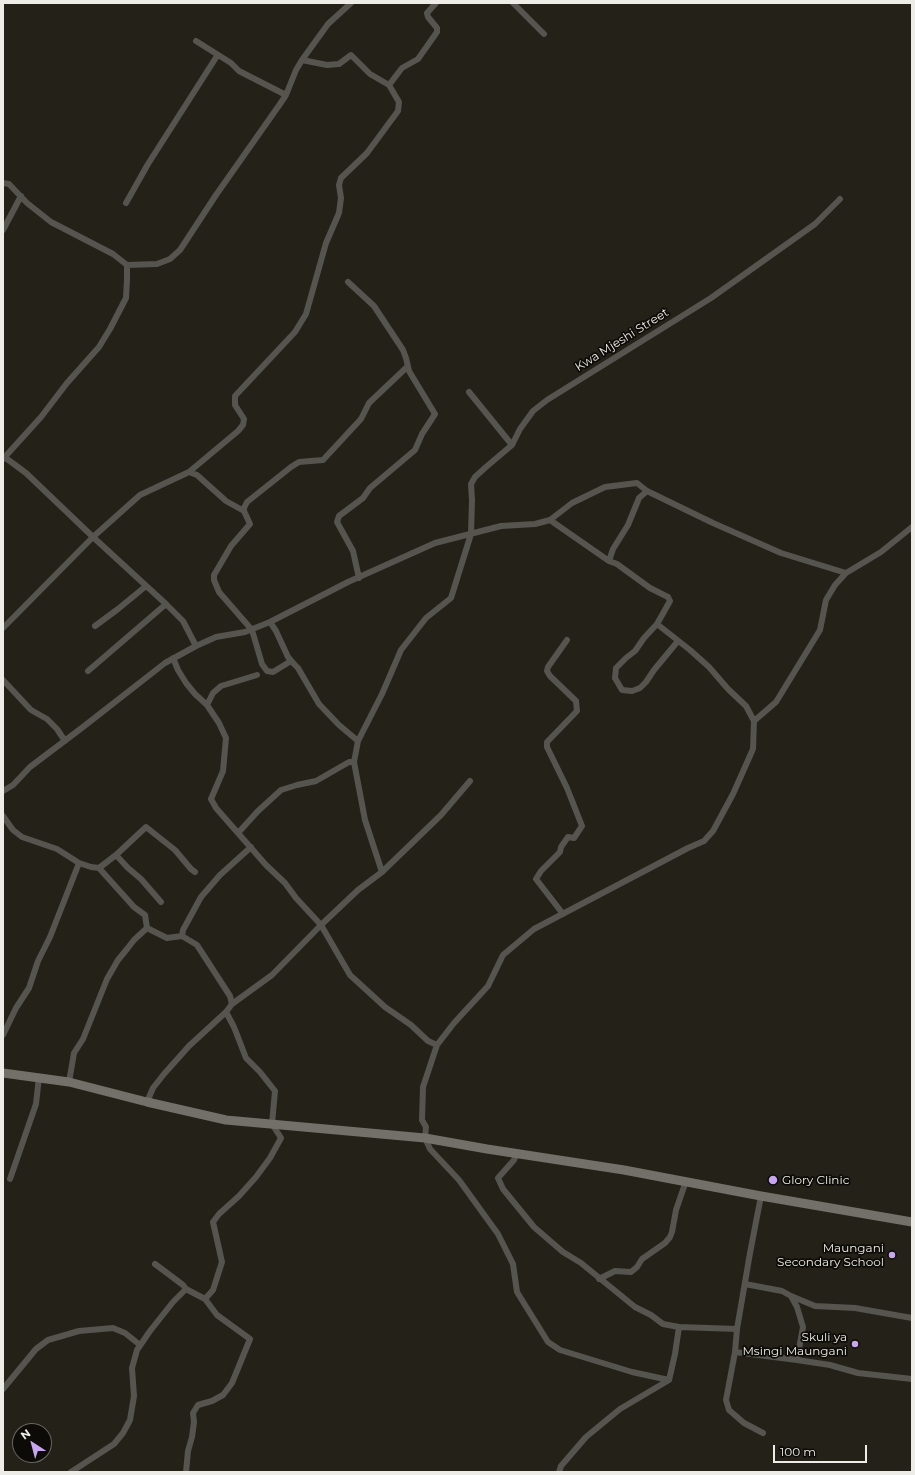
<!DOCTYPE html>
<html>
<head>
<meta charset="utf-8">
<style>
  body { margin:0 }
  #map { position:relative; width:915px; height:1475px; overflow:hidden; background:#242118; font-family:Montserrat,sans-serif }
  canvas { display:block }
  .frame { position:absolute; inset:0; border:4px solid #eeece6; pointer-events:none }
  .north { position:absolute; left:12px; top:1423px; width:40px; height:40px; box-sizing:border-box; background:#0c0b07; border:1px solid #666560; border-radius:50%; rotate:324deg; font-size:11px; font-weight:700; line-height:16px; text-align:center; color:#eeece6 }
  .north::after { content:''; display:block; margin:auto; width:14px; height:18px; background:#c8a6ef; clip-path:polygon(50% 0,100% 100%,50% 72%,0 100%) }
  .scale { position:absolute; left:773px; top:1445px; width:94px; height:18px; box-sizing:border-box; border:2px solid #eeece6; border-top:0; padding-left:5px; font-size:12px; line-height:14px; white-space:nowrap; color:#eeece6; -webkit-text-stroke:3px #0c0b07; paint-order:stroke }
</style>
</head>
<body>
<div id="map">
<canvas width="915" height="1475"></canvas>
<div class="frame"></div>
<div class="north">N</div>
<div class="scale">100 m</div>
</div>
<script>
const ctx = document.querySelector('canvas').getContext('2d');
ctx.lineJoin = 'round';
const shape = rows => new Path2D(rows.map(r => 'M' + r).join(''));
function strokePath(path, color, width, dash) { ctx.strokeStyle = color; ctx.lineWidth = width; ctx.lineCap = dash ? 'butt' : 'round'; ctx.setLineDash(dash || []); ctx.stroke(path); }
function drawText(font, color, halo, rows, align = 'center') {
  ctx.font = font + ' Montserrat,sans-serif'; ctx.lineWidth = 3.5; ctx.setLineDash([]); ctx.textBaseline = 'middle'; ctx.strokeStyle = halo; ctx.fillStyle = color; for (const [text, x, y, turn = 0] of rows) {
    ctx.save(); ctx.translate(x, y); ctx.rotate((+turn || 0) * Math.PI / 180); ctx.textAlign = isNaN(turn) ? turn : align; if (halo) ctx.strokeText(text, 0, 0); ctx.fillText(text, 0, 0); ctx.restore();
  }
}
const street = shape([
  [513,3,544,34],
  [196,41,231,63,239,71,286,95],
  [302,60,327,65,339,64,351,55,370,74,389,85],
  [3,183,9,184,27,203,51,222,113,254,127,265,157,264,170,259,180,250,216,195,280,104,286,95,296,70,302,60,328,24,351,3],
  [126,203,148,164,217,56],
  [3,230,21,196],
  [348,282,374,306,403,350,406,358,409,371,435,414,422,434,415,450,370,488,363,498,339,516,337,522,353,551,359,578],
  [469,392,512,445],
  [3,456,26,473,93,537,166,604,183,621,196,646],
  [3,459,41,417,67,383,99,347,110,329,126,298,127,279,127,265],
  [189,472,238,431,243,425,244,419,235,405,235,396,295,332,306,314,326,243,339,213,341,198,339,185,341,178,367,153,398,111,399,102,389,85,402,68,418,59,437,32,437,28,428,17,427,13,436,3],
  [647,491,639,498,628,525,613,549,609,561,617,564,650,588,668,597,670,601,657,624,690,650,709,667,728,689,746,706,754,721,753,749,733,794,713,831,704,841,688,848,534,929,503,955,488,986,454,1023,437,1045,423,1087,422,1120,426,1127,425,1138,430,1149,459,1180,498,1234,513,1264,517,1292,548,1342,560,1350,632,1372,669,1380],
  [550,520,609,561],
  [270,622,276,631,288,657,294,664,298,668,319,704,339,725,358,741],
  [657,624,644,638,635,651,626,658,616,668,615,678,622,690,632,691,640,688,646,682,654,670,678,641],
  [95,626,118,609,146,586],
  [3,628,93,537,140,495,189,472,197,475,226,501,244,511],
  [173,658,178,670,186,683,195,694,207,705,219,723,226,738,223,771,211,799,216,808,266,865,285,883,296,898,321,925,350,975,385,1007,411,1025,428,1041,437,1045],
  [291,661,273,672,267,671,262,664,252,630,219,592,214,580,214,575,231,546,250,524,244,511,244,508,247,502,291,467,299,462,323,460,361,419,369,403,407,367],
  [88,671,166,604],
  [3,680,31,710,47,719,57,729,65,741],
  [207,705,213,693,221,686,257,675],
  [754,721,776,702,820,630,826,600,835,585,846,573,881,552,912,527],
  [354,762,365,820,382,872],
  [3,791,13,785,30,767,83,727,165,663,196,646,216,637,245,632,270,622,348,582,435,543,501,526,535,524,550,520,572,503,605,487,637,483,647,491,713,523,781,553,846,573],
  [3,816,13,830,22,837,57,849,79,863,91,867,99,868,116,855,128,868,141,879,161,902],
  [238,833,258,811,281,790,297,785,316,781,349,762,354,762,358,741,382,694,401,650,426,618,451,598,471,534,472,500,471,484,475,477,486,467,512,445,520,429,533,411,547,400,711,298,815,224,840,199],
  [116,855,146,827,175,850,191,869,195,872],
  [99,868,134,907,145,915,147,928],
  [563,914,536,879,541,871,560,852,561,847,568,837,574,838,582,826,567,788,547,747,547,742,577,711,576,701,550,676,547,671,548,667,567,640],
  [232,1004,230,996,197,945,182,936,183,930,201,897,220,875,251,847],
  [3,1035,16,1008,29,988,38,961,50,937,79,863],
  [69,1082,74,1053,83,1039,107,979,118,960,127,949,134,940,147,928,167,938,182,936],
  [147,1102,153,1088,164,1074,189,1046,226,1012,232,1004,272,975,321,925,358,890,382,872,441,815,470,781],
  [517,1153,514,1160,498,1178,503,1189,534,1227,563,1252,581,1263,635,1307,651,1315,663,1324,679,1327],
  [10,1179,36,1104,39,1077],
  [761,1196,750,1253,737,1329,735,1352,726,1400,729,1410,744,1423,763,1433],
  [155,1264,183,1285,186,1289],
  [599,1279,615,1271,631,1272,637,1267,642,1259,665,1243,670,1237,672,1232,676,1210,686,1181],
  [745,1284,782,1291,791,1296,797,1307,803,1327,797,1360,830,1365,858,1373,912,1379],
  [791,1296,815,1306,855,1308,912,1318],
  [735,1352,797,1360],
  [3,1389,36,1349,48,1340,79,1331,113,1328,125,1333,140,1345],
  [71,1472,114,1444,123,1433,130,1420,134,1396,132,1368,137,1350,150,1331,173,1302,186,1289,205,1299],
  [186,1472,188,1451,192,1437,194,1422,193,1413,198,1405,212,1401,223,1395,232,1383,250,1339,217,1315,205,1299,213,1290,222,1262,213,1222,219,1214,239,1196,256,1177,270,1158,281,1138,272,1124,275,1091,260,1072,246,1058,234,1027,226,1012],
  [559,1472,561,1466,586,1437,620,1409,669,1380,675,1354,679,1327,737,1329]
]);
const secondary = shape([
  [3,1073,69,1082,147,1102,226,1120,425,1138,487,1149,624,1170,761,1196,912,1222]
]);
const markers = [
  [773,1180,5,"#c8a6ef"],
  [892,1255,4,"#c8a6ef"],
  [855,1344,4,"#c8a6ef"]
];
const streetNames = [
  ["Kwa Mjeshi Street",622,340,-32]
];
const poiNames = [
  ["Glory Clinic",782,1180,"left"],
  ["Maungani",884,1248],
  ["Secondary School",884,1262],
  ["Skuli ya",847,1337],
  ["Msingi Maungani",847,1351]
];
strokePath(street, '#55544f', 6);
strokePath(secondary, '#737069', 9);
for (const [x, y, r, color] of markers) { const dot = new Path2D(); dot.arc(x, y, r, 0, 2 * Math.PI); ctx.fillStyle = color; ctx.fill(dot); strokePath(dot, '#0c0b07', 1.5); }
drawText('12px', '#eeece6', '#0c0b07', streetNames);
drawText('12px', '#eeece6', '#0c0b07', poiNames, 'right');
</script>
</body>
</html>
